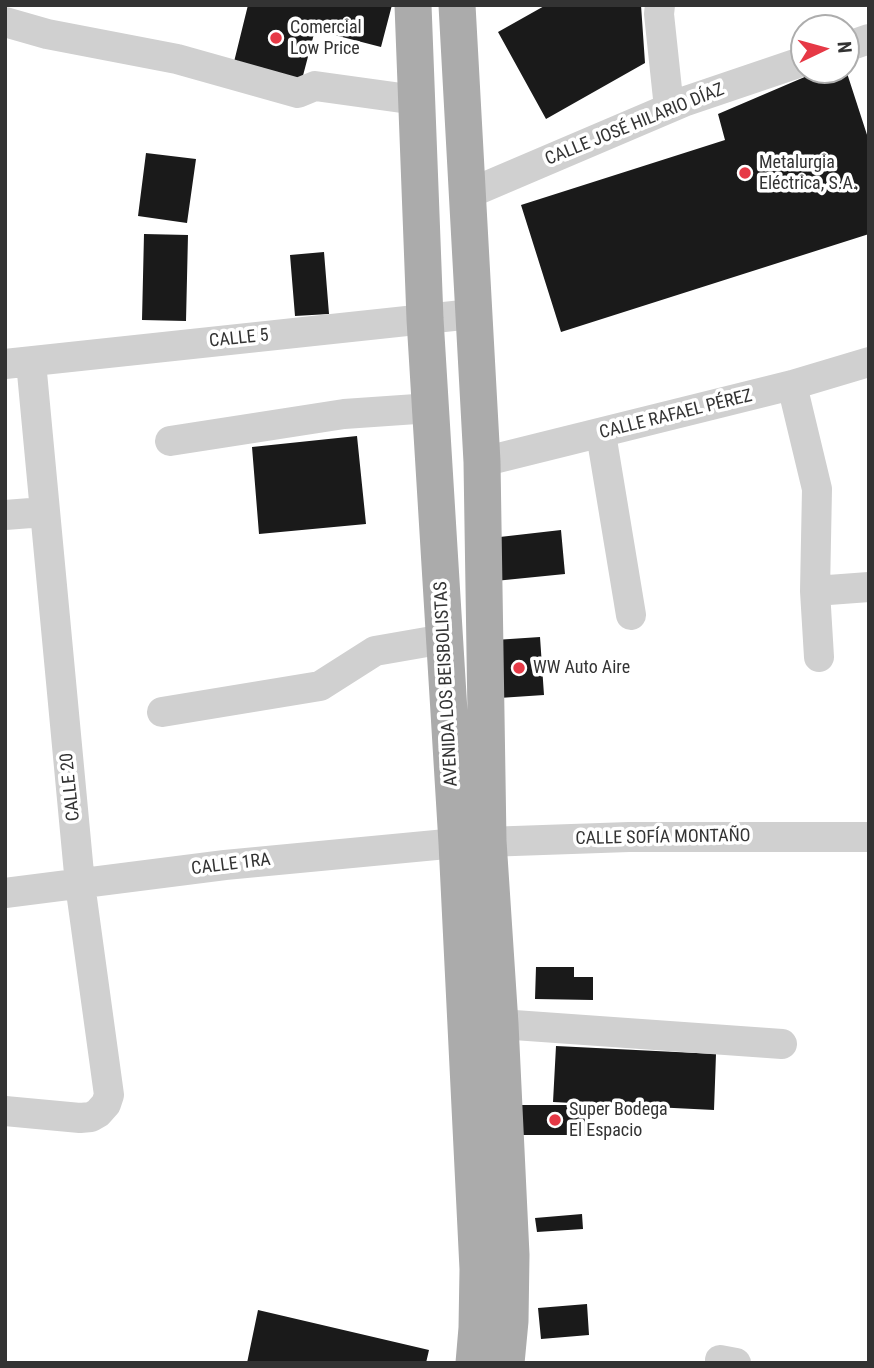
<!DOCTYPE html>
<html>
<head>
<meta charset="utf-8">
<style>
  body { margin:0 }
  #map { position:relative; width:874px; height:1368px; overflow:hidden; background:#fff; font-family:"Roboto Condensed",sans-serif }
  canvas { display:block }
  .frame { position:absolute; inset:0; border:7px solid #333; pointer-events:none }
  .north { position:absolute; left:790px; top:14px; width:70px; height:70px; box-sizing:border-box; background:#fff; border:2px solid #adadad; border-radius:50%; rotate:85deg; font-size:19px; font-weight:700; line-height:28px; text-align:center; color:#333 }
  .north::after { content:''; display:block; margin:auto; width:24px; height:32px; background:#e63946; clip-path:polygon(50% 0,100% 100%,50% 72%,0 100%) }
</style>
</head>
<body>
<div id="map">
<canvas width="874" height="1368"></canvas>
<div class="frame"></div>
<div class="north">N</div>
</div>
<script>
const ctx = document.querySelector('canvas').getContext('2d');
ctx.lineJoin = 'round';
function paint(path, color) { ctx.fillStyle = color; ctx.fill(path, 'evenodd'); }
const shape = rows => new Path2D(rows.map(r => 'M' + r).join(''));
function strokePath(path, color, width, dash) { ctx.strokeStyle = color; ctx.lineWidth = width; ctx.lineCap = dash ? 'butt' : 'round'; ctx.setLineDash(dash || []); ctx.stroke(path); }
function drawText(font, color, halo, rows, align = 'center') {
  ctx.font = font + ' "Roboto Condensed",sans-serif'; ctx.lineWidth = 7; ctx.setLineDash([]); ctx.textBaseline = 'middle'; ctx.strokeStyle = halo; ctx.fillStyle = color; for (const [text, x, y, turn = 0] of rows) {
    ctx.save(); ctx.translate(x, y); ctx.rotate((+turn || 0) * Math.PI / 180); ctx.textAlign = isNaN(turn) ? turn : align; if (halo) ctx.strokeText(text, 0, 0); ctx.fillText(text, 0, 0); ctx.restore();
  }
}
const building = shape([
  [248,5,392,5,381,47,315,30,300,87,232,70],
  [546,5,641,5,645,63,546,119,498,32],
  [821,70,846,70,869,141,869,234,561,332,521,205,725,140,718,114],
  [146,153,196,159,187,223,138,216],
  [144,234,188,235,186,321,142,320],
  [324,252,329,314,295,316,290,255],
  [357,436,366,524,259,534,252,447],
  [561,530,565,574,495,581,491,538],
  [540,637,544,695,499,698,495,640],
  [536,967,574,967,574,977,593,977,593,1000,535,999],
  [556,1046,716,1054,714,1110,553,1102],
  [522,1105,588,1105,588,1135,522,1135],
  [582,1214,583,1229,537,1232,535,1218],
  [587,1304,589,1335,541,1339,538,1308],
  [258,1310,429,1350,426,1363,247,1363]
]);
const minor = shape([
  [660,5,659,14,669,108],
  [5,22,47,34,177,59,298,93,315,86,416,100],
  [846,47,869,39],
  [468,194,686,101,804,61],
  [5,364,472,314],
  [792,385,817,489,815,591,819,657],
  [601,434,631,615],
  [170,441,344,414,431,408],
  [482,462,792,385,869,362],
  [5,515,44,512],
  [815,591,869,587],
  [162,712,320,686,375,651,444,639],
  [5,893,225,865,457,843,629,837,869,837],
  [500,1024,782,1044],
  [5,1111,80,1118,91,1117,98,1113,106,1104,109,1095,80,884,31,362],
  [720,1360,736,1363]
]);
const major = shape([
  [413,5,425,319,457,843,478,1269,477,1328,474,1363],
  [457,5,482,462,488,841,500,1024,511,1255,510,1321,506,1363]
]);
const markers = [
  [276,38,7,"#e63946"],
  [745,173,7,"#e63946"],
  [519,668,7,"#e63946"],
  [555,1120,7,"#e63946"]
];
const poiNames = [
  ["Comercial",290,28],
  ["Low Price",290,49],
  ["Metalurgia",759,163],
  ["Eléctrica, S.A.",759,184],
  ["WW Auto Aire",533,668],
  ["Super Bodega",569,1110],
  ["El Espacio",569,1131]
];
const streetNames = [
  ["CALLE JOSÉ HILARIO DÍAZ",635,125,-22],
  ["CALLE 5",239,339,-6],
  ["CALLE RAFAEL PÉREZ",676,415,-14],
  ["AVENIDA LOS BEISBOLISTAS",447,684,-93],
  ["CALLE 20",71,787,-96],
  ["CALLE SOFÍA MONTAÑO",663,838,-1],
  ["CALLE 1RA",231,865,-7]
];
paint(building, '#1a1a1a');
strokePath(minor, '#d0d0d0', 30);
strokePath(major, '#ababab', 37);
for (const [x, y, r, color] of markers) { const dot = new Path2D(); dot.arc(x, y, r, 0, 2 * Math.PI); ctx.fillStyle = color; ctx.fill(dot); strokePath(dot, '#fff', 2.5); }
drawText('18px', '#333', '#fff', poiNames, 'left');
drawText('18px', '#333', '#fff', streetNames);
</script>
</body>
</html>
